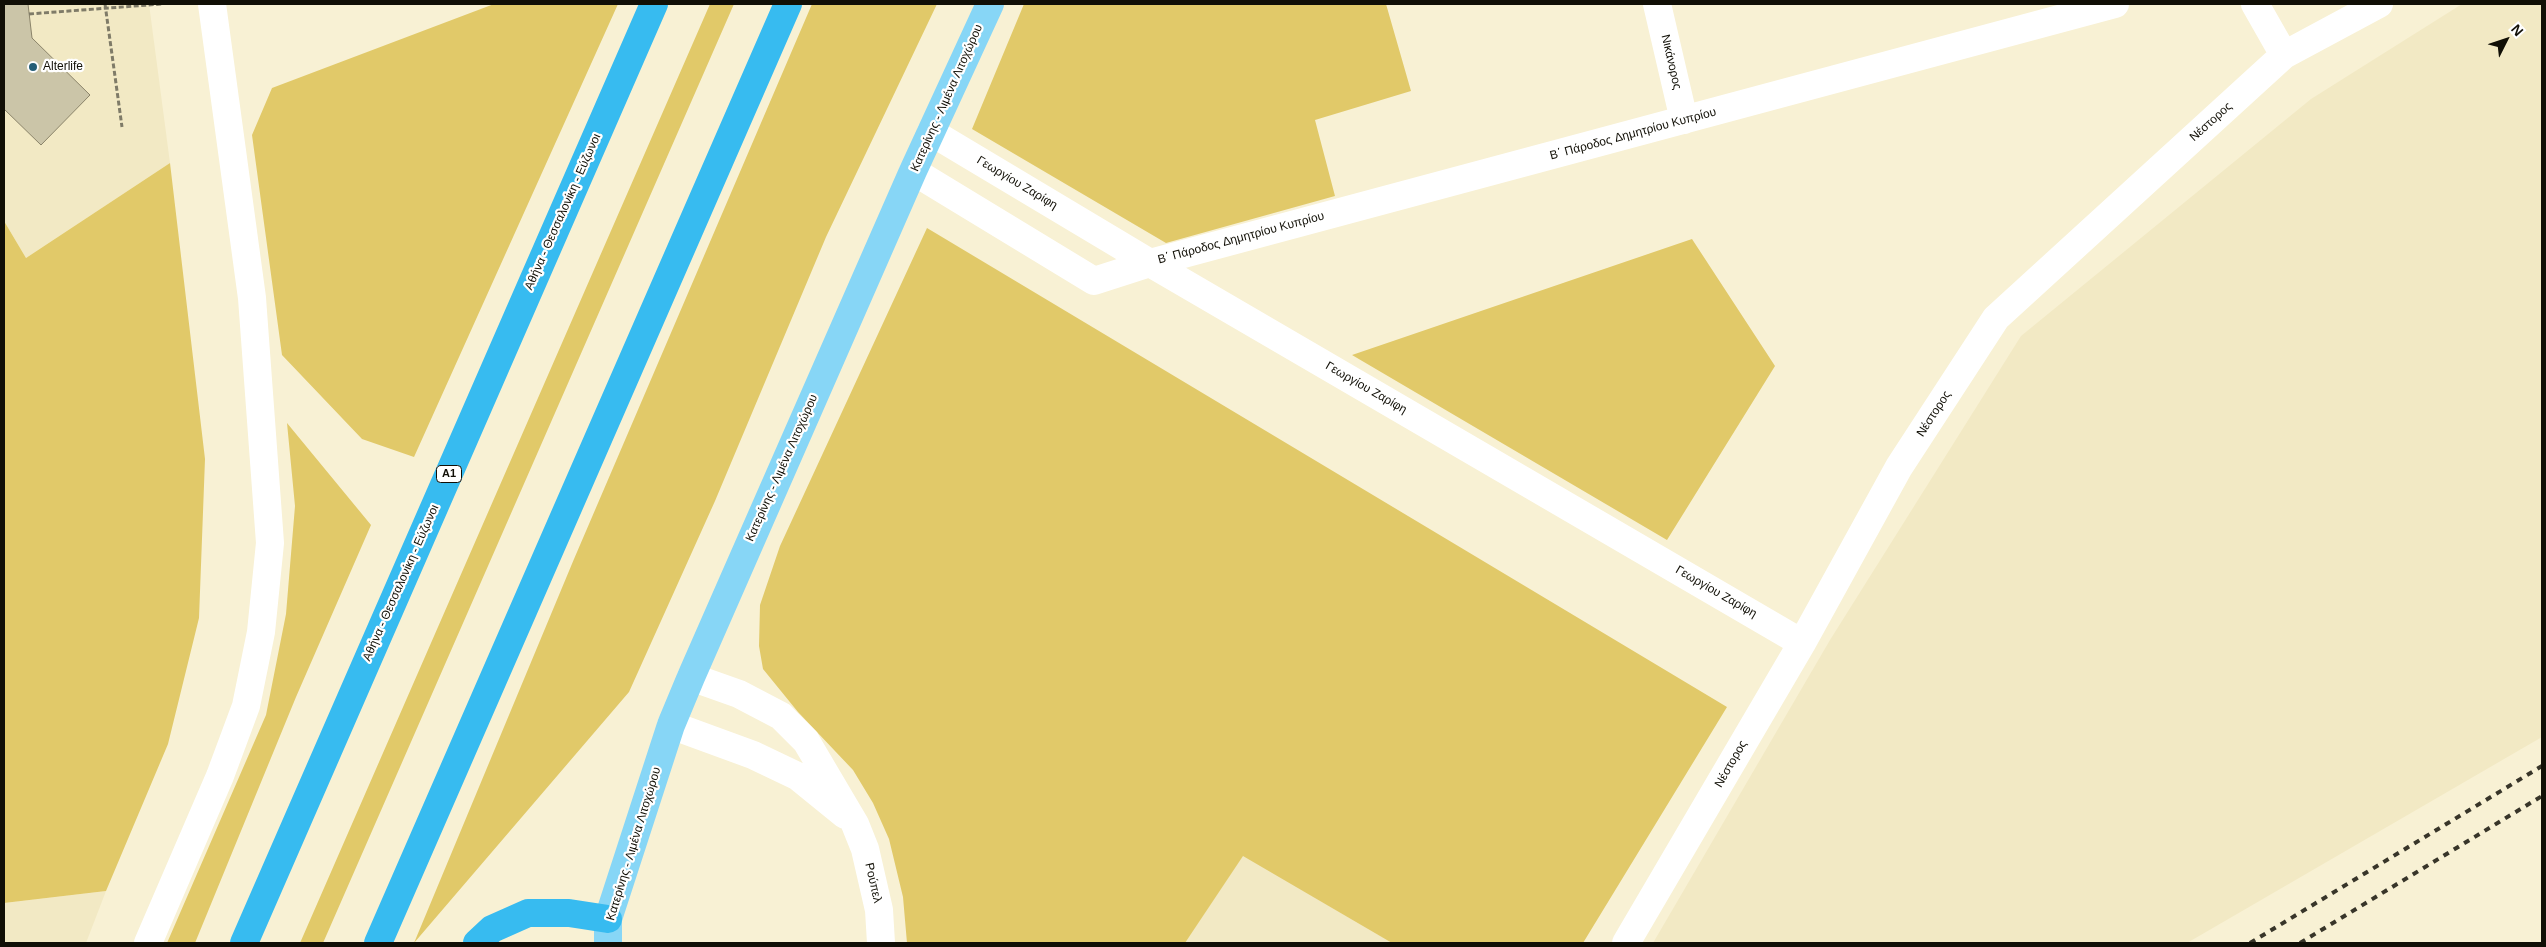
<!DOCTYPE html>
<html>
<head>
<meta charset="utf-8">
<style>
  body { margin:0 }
  #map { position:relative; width:2546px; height:947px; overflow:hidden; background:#f8f1d4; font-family:Arial,sans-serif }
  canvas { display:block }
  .frame { position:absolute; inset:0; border:5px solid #110f06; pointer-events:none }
  .north { position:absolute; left:2481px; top:15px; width:50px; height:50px; -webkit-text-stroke:4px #fff; paint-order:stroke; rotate:49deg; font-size:14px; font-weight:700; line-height:20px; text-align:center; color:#110f06 }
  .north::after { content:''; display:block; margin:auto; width:18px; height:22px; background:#110f06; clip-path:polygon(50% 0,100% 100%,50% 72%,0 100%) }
</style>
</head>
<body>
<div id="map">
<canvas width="2546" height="947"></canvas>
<div class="frame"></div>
<div class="north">N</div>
</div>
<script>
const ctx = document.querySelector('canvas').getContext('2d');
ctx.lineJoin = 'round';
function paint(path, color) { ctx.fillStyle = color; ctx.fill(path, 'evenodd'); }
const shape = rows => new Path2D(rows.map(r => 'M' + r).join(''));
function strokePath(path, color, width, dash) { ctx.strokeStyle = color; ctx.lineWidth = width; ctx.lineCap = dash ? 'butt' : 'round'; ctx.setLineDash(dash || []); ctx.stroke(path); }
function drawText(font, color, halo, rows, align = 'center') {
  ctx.font = font + ' Arial,sans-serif'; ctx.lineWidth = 4.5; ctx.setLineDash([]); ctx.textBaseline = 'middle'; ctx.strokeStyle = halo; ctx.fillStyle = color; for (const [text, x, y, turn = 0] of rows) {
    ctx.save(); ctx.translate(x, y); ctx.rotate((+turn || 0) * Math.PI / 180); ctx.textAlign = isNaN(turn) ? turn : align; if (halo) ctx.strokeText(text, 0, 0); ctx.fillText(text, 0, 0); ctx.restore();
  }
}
const built = shape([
  [4,4,149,4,170,163,26,258,4,221],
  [2462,4,2542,4,2542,737,2187,943,1653,943,1830,640,2021,336,2311,99],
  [1243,855,1392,943,1185,943],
  [106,891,86,943,4,943,4,903]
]);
const green = shape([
  [494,4,618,4,414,457,362,439,282,355,252,135,272,88],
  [710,4,734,4,323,943,300,943],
  [812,4,937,4,826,237,715,501,629,692,414,943,574,559],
  [1024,4,1386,4,1411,91,1315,120,1335,196,1166,243,972,129],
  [170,163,205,459,199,618,168,744,106,891,4,903,4,221,26,258],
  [927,228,1727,707,1583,943,1392,943,1243,856,1185,943,907,943,903,897,889,839,873,803,853,770,798,712,763,669,759,646,760,605,780,546],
  [1692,239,1775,366,1667,540,1352,355],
  [287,423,371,525,296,697,195,943,167,943,266,715,286,614,295,506]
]);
const building = shape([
  [4,4,28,4,32,38,90,95,41,145,4,109,4,4]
]);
const path = shape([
  [105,4,122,127],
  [29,14,162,4]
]);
const minor = shape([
  [1657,4,1684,120],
  [2255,4,2284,55],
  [931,132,1150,263,1802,643],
  [913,171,1094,281,1150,263,2115,4],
  [691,677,739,694,781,716,806,741,855,824,865,849,879,910,881,943],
  [671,725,753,755,797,776,845,815],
  [148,943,220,776,246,706,261,632,270,543,252,298,212,4],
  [1626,943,1802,643,1899,467,1996,318,2284,55,2379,4]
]);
const major = shape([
  [608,943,608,919,671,725,691,677,913,171,990,4]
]);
const highway = shape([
  [244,943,654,4],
  [378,943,788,4],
  [477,943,492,929,528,913,569,913,608,919]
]);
const rail = shape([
  [2250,943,2542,766],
  [2300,943,2542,796]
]);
const markers = [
  [33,67,5,"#255e77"]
];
const shields = [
  [449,474,25]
];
const shieldNames = [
  ["Α1",449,474]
];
const streetNames = [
  ["Νικάνορος",1671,62,77],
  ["Κατερίνης - Λιμένα Λιτοχώρου",947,98,-66],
  ["Νέστορος",2211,122,-42],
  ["Β΄ Πάροδος Δημητρίου Κυπρίου",1633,134,-15],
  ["Γεωργίου Ζαρίφη",1017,183,31],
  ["Αθήνα - Θεσσαλονίκη - Εύζωνοι",563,212,-66],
  ["Β΄ Πάροδος Δημητρίου Κυπρίου",1241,238,-15],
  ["Γεωργίου Ζαρίφη",1366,388,30],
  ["Νέστορος",1934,414,-57],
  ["Κατερίνης - Λιμένα Λιτοχώρου",782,468,-66],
  ["Αθήνα - Θεσσαλονίκη - Εύζωνοι",401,583,-66],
  ["Γεωργίου Ζαρίφη",1716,592,30],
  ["Νέστορος",1731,764,-60],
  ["Κατερίνης - Λιμένα Λιτοχώρου",634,844,-73],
  ["Ρούπελ",873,883,77]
];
const poiNames = [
  ["Alterlife",43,67]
];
paint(built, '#f2e9c4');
paint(green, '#e1c969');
paint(building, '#cbc5a8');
strokePath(building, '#8b846a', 1);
strokePath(path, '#7f7b68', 3, [5, 2.5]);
strokePath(minor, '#fff', 28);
strokePath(major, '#87d6f6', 28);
strokePath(highway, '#37bbf0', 28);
strokePath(rail, '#383529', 4, [6, 6]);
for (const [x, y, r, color] of markers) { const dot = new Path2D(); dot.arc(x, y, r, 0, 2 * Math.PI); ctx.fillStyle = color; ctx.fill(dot); strokePath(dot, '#fff', 2); }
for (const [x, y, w] of shields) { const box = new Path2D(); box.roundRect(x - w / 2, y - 8.5, w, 17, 4); ctx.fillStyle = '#fff'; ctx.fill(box); strokePath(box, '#110f06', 1); }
drawText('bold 11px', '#110f06', null, shieldNames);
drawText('12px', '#110f06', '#fff', streetNames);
drawText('12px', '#110f06', '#fff', poiNames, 'left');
</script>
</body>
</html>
